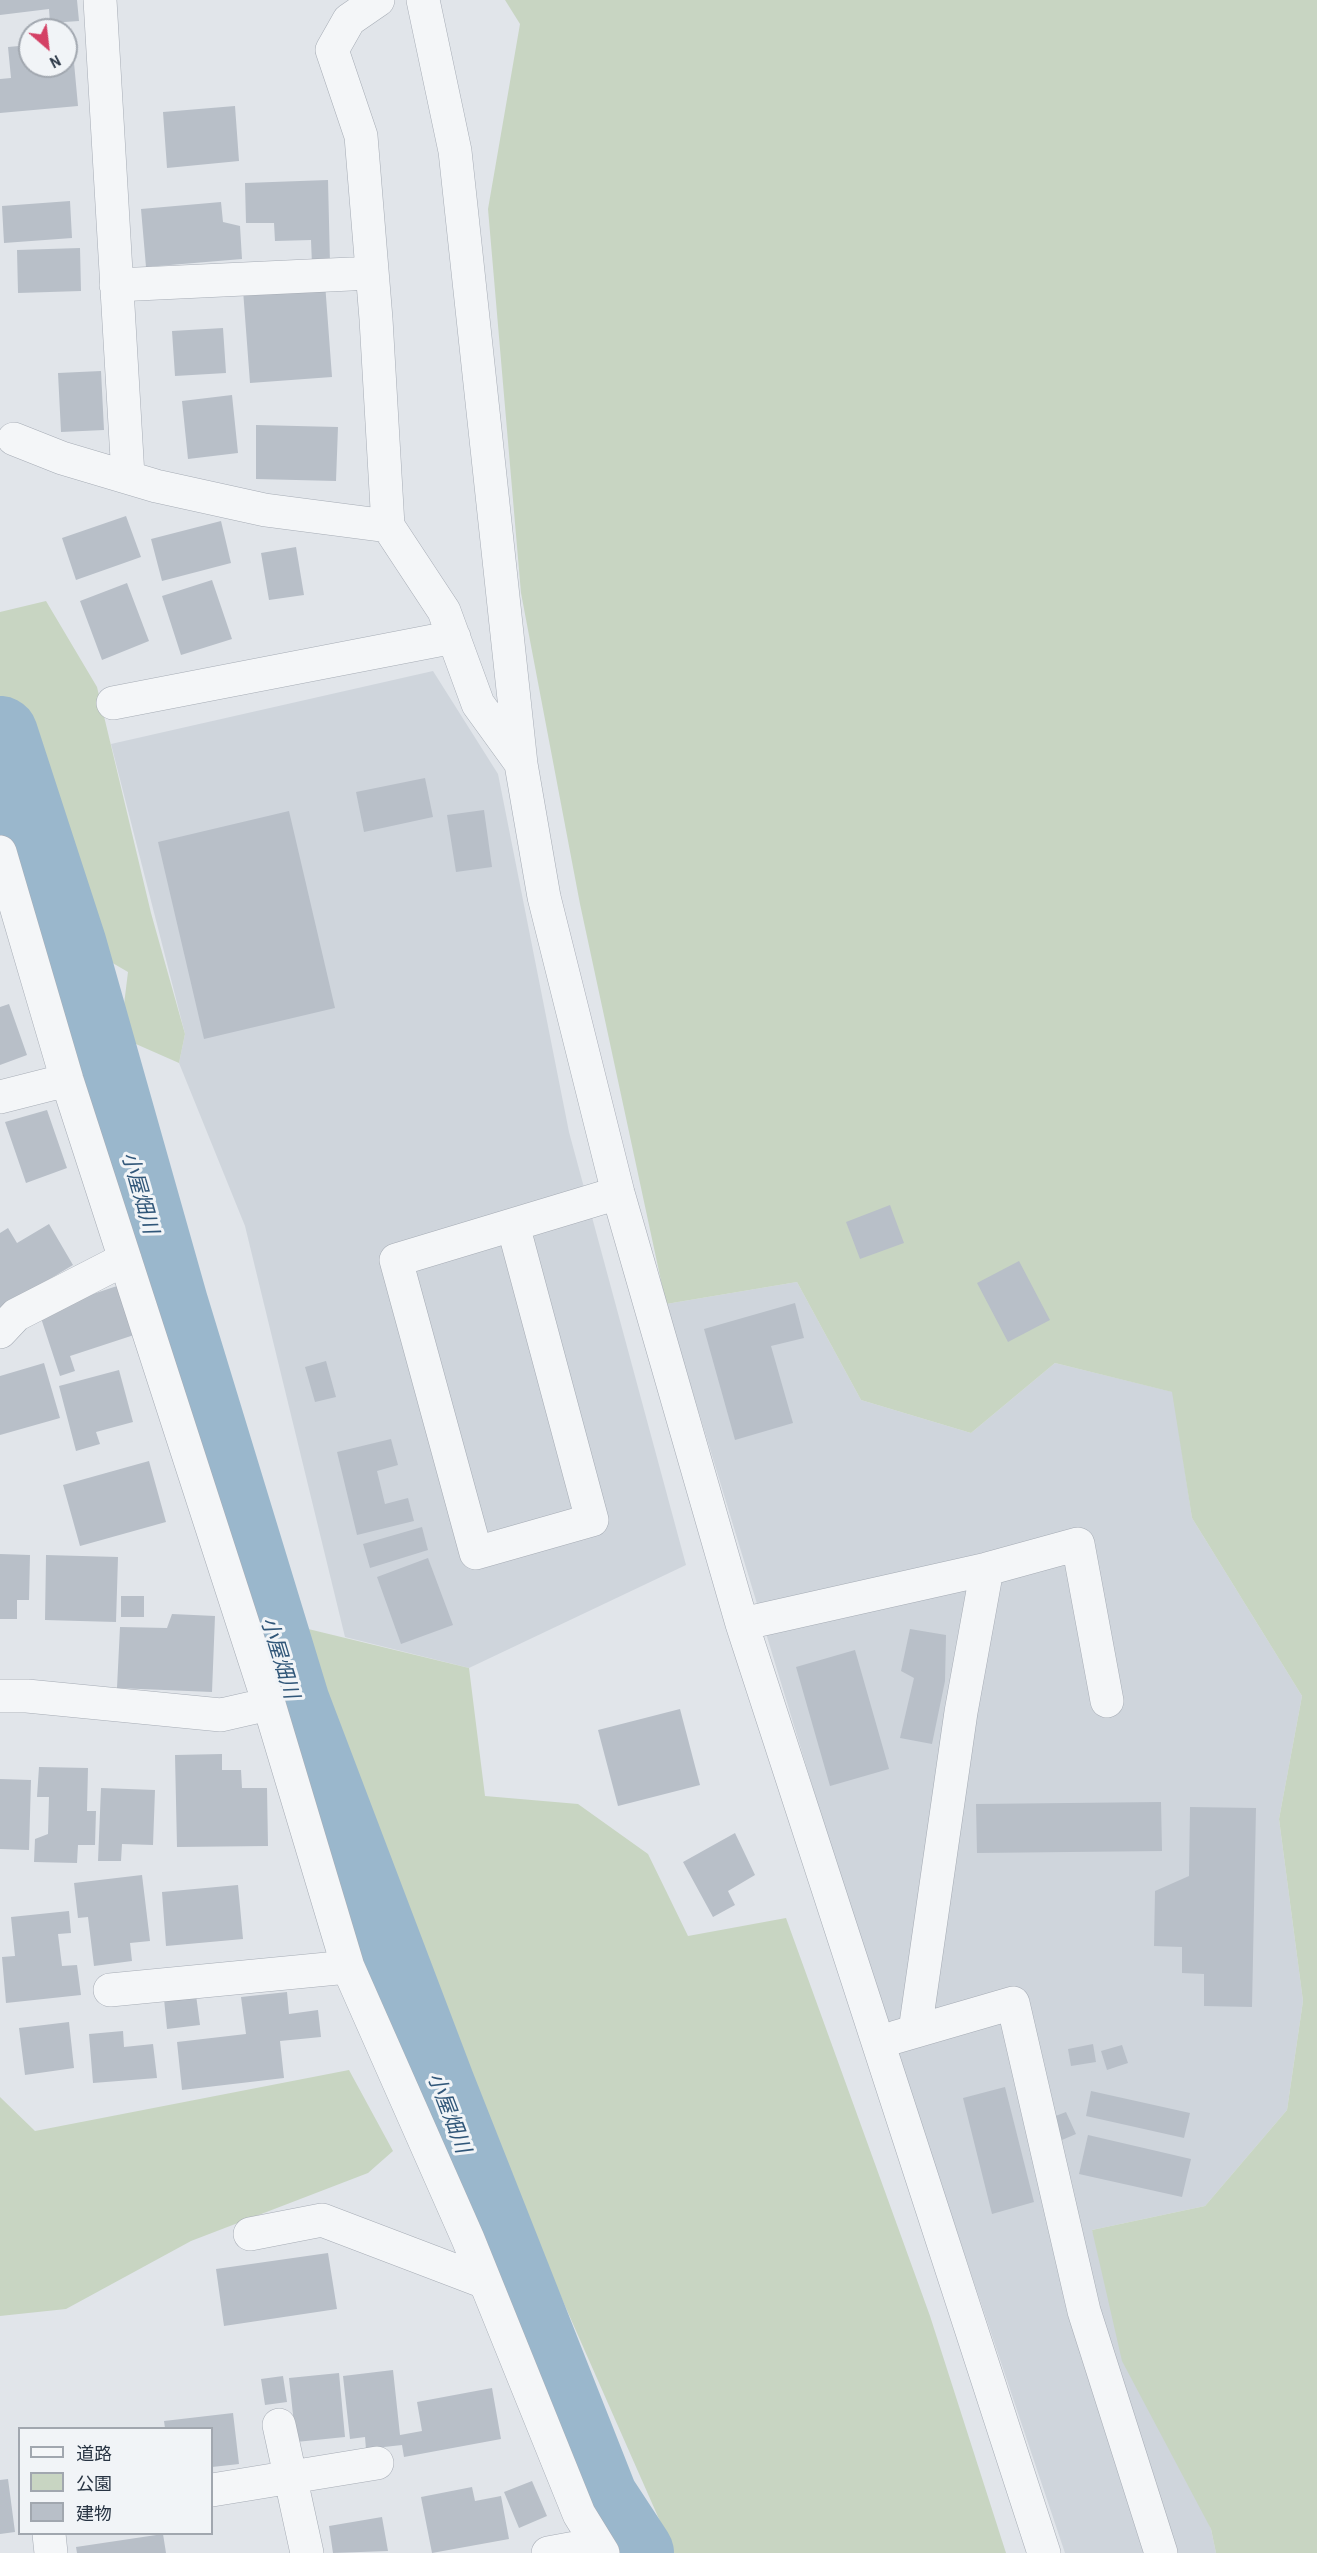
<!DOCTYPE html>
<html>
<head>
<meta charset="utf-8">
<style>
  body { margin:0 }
  #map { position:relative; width:1317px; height:2553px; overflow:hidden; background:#e1e5ea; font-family:"Archivo Narrow","Noto Sans JP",sans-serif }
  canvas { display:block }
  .legend { position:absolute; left:18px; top:2427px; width:195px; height:108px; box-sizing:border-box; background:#f1f4f7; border:2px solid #a1a7af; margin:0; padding:8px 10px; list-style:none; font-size:18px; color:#283443 }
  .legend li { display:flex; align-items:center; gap:12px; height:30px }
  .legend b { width:30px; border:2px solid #a1a7af }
  .north { position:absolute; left:18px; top:18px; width:60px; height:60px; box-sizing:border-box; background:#f1f4f7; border:2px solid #a1a7af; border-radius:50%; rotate:152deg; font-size:16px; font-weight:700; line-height:24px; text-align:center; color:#283443 }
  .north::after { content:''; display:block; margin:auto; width:21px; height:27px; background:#d44165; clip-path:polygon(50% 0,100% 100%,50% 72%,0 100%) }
</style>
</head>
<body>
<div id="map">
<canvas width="1317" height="2553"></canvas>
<ul class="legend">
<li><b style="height:8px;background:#f4f6f8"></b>道路</li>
<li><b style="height:16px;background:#c8d5c2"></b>公園</li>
<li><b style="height:16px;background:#b8bfc8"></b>建物</li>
</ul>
<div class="north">N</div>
</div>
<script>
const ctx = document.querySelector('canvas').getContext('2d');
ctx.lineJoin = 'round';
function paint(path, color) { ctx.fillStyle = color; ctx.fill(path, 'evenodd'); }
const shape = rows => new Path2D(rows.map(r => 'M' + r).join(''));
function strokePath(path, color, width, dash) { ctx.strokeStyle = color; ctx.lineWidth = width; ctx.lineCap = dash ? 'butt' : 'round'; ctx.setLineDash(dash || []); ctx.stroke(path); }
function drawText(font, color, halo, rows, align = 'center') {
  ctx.font = font + ' "Archivo Narrow","Noto Sans JP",sans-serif'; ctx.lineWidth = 6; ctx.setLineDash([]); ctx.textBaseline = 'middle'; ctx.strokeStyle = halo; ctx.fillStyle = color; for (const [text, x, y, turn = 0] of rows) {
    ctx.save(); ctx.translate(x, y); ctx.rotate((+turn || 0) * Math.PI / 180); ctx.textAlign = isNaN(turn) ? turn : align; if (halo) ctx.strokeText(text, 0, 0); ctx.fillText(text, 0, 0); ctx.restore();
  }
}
const built = shape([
  [433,671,498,774,569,1132,686,1565,469,1668,345,1637,245,1226,179,1063,185,1034,111,744],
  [797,1282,861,1400,971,1433,1055,1363,1173,1392,1192,1518,1302,1696,1279,1819,1303,2001,1287,2110,1205,2206,1092,2230,1211,2529,1216,2553,1065,2553,860,1943,666,1304]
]);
const green = shape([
  [505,0,1317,0,1317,2553,1216,2553,1211,2529,1122,2361,1092,2230,1205,2206,1287,2110,1303,2001,1279,1819,1302,1696,1192,1518,1172,1392,1055,1363,971,1433,861,1400,797,1282,666,1304,580,904,521,593,488,209,520,24],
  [46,601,97,687,151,913,185,1034,179,1063,120,1037,128,972,87,948,19,745,0,725,0,612],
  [300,1627,469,1668,485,1796,578,1804,648,1854,688,1936,786,1918,930,2316,1006,2553,674,2553,536,2240],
  [349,2070,393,2151,368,2173,191,2241,66,2309,0,2316,0,2097,35,2131]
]);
const river = shape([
  [0,734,69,946,170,1303,292,1703,437,2085,600,2498,636,2553]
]);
const building = shape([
  [0,0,77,0,79,21,50,23,49,9,0,15],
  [66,41,72,41,78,106,0,113,0,79,11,78,8,47,30,45,30,66,66,66],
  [235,106,239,161,167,168,163,112],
  [328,180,330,264,312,265,311,240,275,241,274,223,246,223,245,183],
  [70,201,72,238,4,243,2,206],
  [221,202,223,222,240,226,242,259,146,267,141,209],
  [80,248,81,291,18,293,17,250],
  [325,283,332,377,250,383,243,290],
  [223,328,226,373,175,376,172,331],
  [101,371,104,430,61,432,58,373],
  [232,395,238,453,188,459,182,401],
  [256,425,338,427,336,481,256,479],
  [126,516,141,557,76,580,62,538],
  [221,521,231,563,162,581,151,539],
  [296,547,304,595,269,600,261,553],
  [212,580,232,639,181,655,162,596],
  [127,583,149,641,102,660,80,601],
  [425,778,433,817,364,832,356,792],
  [484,810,492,867,456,872,447,815],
  [289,811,335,1008,204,1039,158,842],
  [9,1004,27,1055,0,1065,0,1007],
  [47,1110,67,1168,26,1183,5,1122],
  [890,1205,904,1243,860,1259,846,1222],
  [49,1224,73,1265,0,1309,0,1233,8,1228,17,1243],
  [1019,1261,1050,1320,1008,1342,977,1283],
  [117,1286,134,1335,70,1356,75,1371,60,1376,39,1312],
  [795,1303,804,1338,771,1346,793,1423,735,1440,704,1329],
  [326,1361,336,1397,315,1402,305,1367],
  [44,1363,60,1418,0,1435,0,1376],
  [119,1370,133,1422,96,1432,100,1444,76,1451,59,1386],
  [391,1439,398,1465,377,1471,385,1504,408,1498,414,1521,357,1535,337,1452],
  [149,1461,166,1522,80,1546,63,1485],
  [422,1527,428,1550,370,1568,363,1544],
  [0,1554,30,1555,29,1600,17,1600,17,1619,0,1619],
  [46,1555,118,1557,116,1622,45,1620],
  [428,1558,453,1625,401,1644,377,1577],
  [121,1596,144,1596,144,1617,121,1617],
  [172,1614,215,1616,212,1692,117,1688,120,1627,167,1628],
  [910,1629,946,1635,945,1681,932,1744,900,1738,914,1678,901,1671],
  [855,1650,889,1769,830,1786,796,1667],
  [680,1709,700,1785,618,1806,598,1730],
  [222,1754,222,1770,241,1770,242,1788,267,1788,268,1846,177,1847,175,1755],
  [39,1767,88,1768,87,1811,96,1811,95,1845,78,1845,77,1863,34,1862,35,1839,48,1834,49,1797,37,1797],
  [0,1779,31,1780,29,1850,0,1849],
  [101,1788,155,1790,153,1845,122,1844,121,1861,98,1861],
  [1161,1802,1162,1851,977,1853,976,1804],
  [1190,1807,1256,1808,1252,2007,1204,2006,1204,1974,1182,1973,1182,1947,1154,1946,1155,1891,1189,1876],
  [735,1833,755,1875,728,1891,735,1905,713,1917,683,1862],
  [142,1875,150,1941,130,1943,132,1961,94,1966,88,1917,78,1918,74,1883],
  [238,1885,243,1939,166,1946,162,1892],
  [69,1911,71,1933,58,1934,62,1966,77,1965,81,1995,6,2003,2,1957,15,1956,11,1917],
  [287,1992,289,2014,318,2010,321,2037,280,2041,284,2078,182,2090,177,2042,246,2034,241,1997],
  [196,1995,200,2025,167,2029,164,1999],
  [69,2022,74,2068,25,2075,19,2028],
  [123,2031,124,2047,153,2044,157,2078,93,2083,89,2034],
  [1093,2044,1096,2062,1071,2066,1068,2049],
  [1122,2045,1128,2063,1107,2070,1101,2051],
  [1005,2087,1034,2202,992,2214,963,2098],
  [1091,2091,1190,2113,1184,2138,1086,2116],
  [1066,2112,1076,2134,1062,2140,1053,2117],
  [1088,2135,1191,2159,1182,2197,1079,2174],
  [328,2253,337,2309,224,2326,216,2269],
  [393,2370,400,2435,422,2431,417,2402,492,2388,501,2439,404,2457,402,2445,366,2449,365,2437,350,2439,343,2376],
  [339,2373,345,2437,296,2442,289,2378],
  [283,2376,287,2402,265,2405,261,2379],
  [233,2413,239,2464,212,2467,212,2428,165,2428,164,2421],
  [8,2479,15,2532,0,2534,0,2480],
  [532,2481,547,2516,519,2528,504,2492],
  [472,2487,475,2501,501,2496,509,2539,432,2553,421,2497],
  [382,2517,388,2551,333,2553,329,2526],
  [163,2534,166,2553,77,2553,76,2547]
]);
const minor = shape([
  [100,0,128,476],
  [378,0,349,20,332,50,361,136,376,319,388,526,444,611,478,704,520,762],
  [423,0,455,151,521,764,544,897,618,1193,742,1624,1044,2553],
  [116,285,372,273],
  [14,439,62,458,156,486,265,510,388,526],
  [113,703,454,637],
  [0,852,67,1080,269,1704,348,1967,468,2239,579,2514,603,2553],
  [0,1097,67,1080],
  [513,1225,592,1520,476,1553,396,1260,618,1193],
  [0,1332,16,1315,125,1259],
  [742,1624,987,1569],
  [0,1696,27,1696,221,1715,269,1704],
  [110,1990,348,1967],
  [915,2031,961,1712,987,1569,1078,1544,1107,1701],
  [896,2037,1013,2003,1084,2311,1161,2553],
  [250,2234,322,2220,485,2282],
  [279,2425,307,2553],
  [212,2490,377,2463],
  [49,2534,51,2553],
  [548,2553,597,2544]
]);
const waterNames = [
  ["小屋畑川",139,1193,74],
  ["小屋畑川",279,1658,73],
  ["小屋畑川",448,2113,69]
];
paint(built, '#cfd5dc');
paint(green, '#c8d5c2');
strokePath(river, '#9ab7cc', 76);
paint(building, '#b8bfc8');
strokePath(minor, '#a6acb5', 34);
strokePath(minor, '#f4f6f8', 33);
drawText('italic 21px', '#315779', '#f1f4f7', waterNames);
</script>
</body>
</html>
